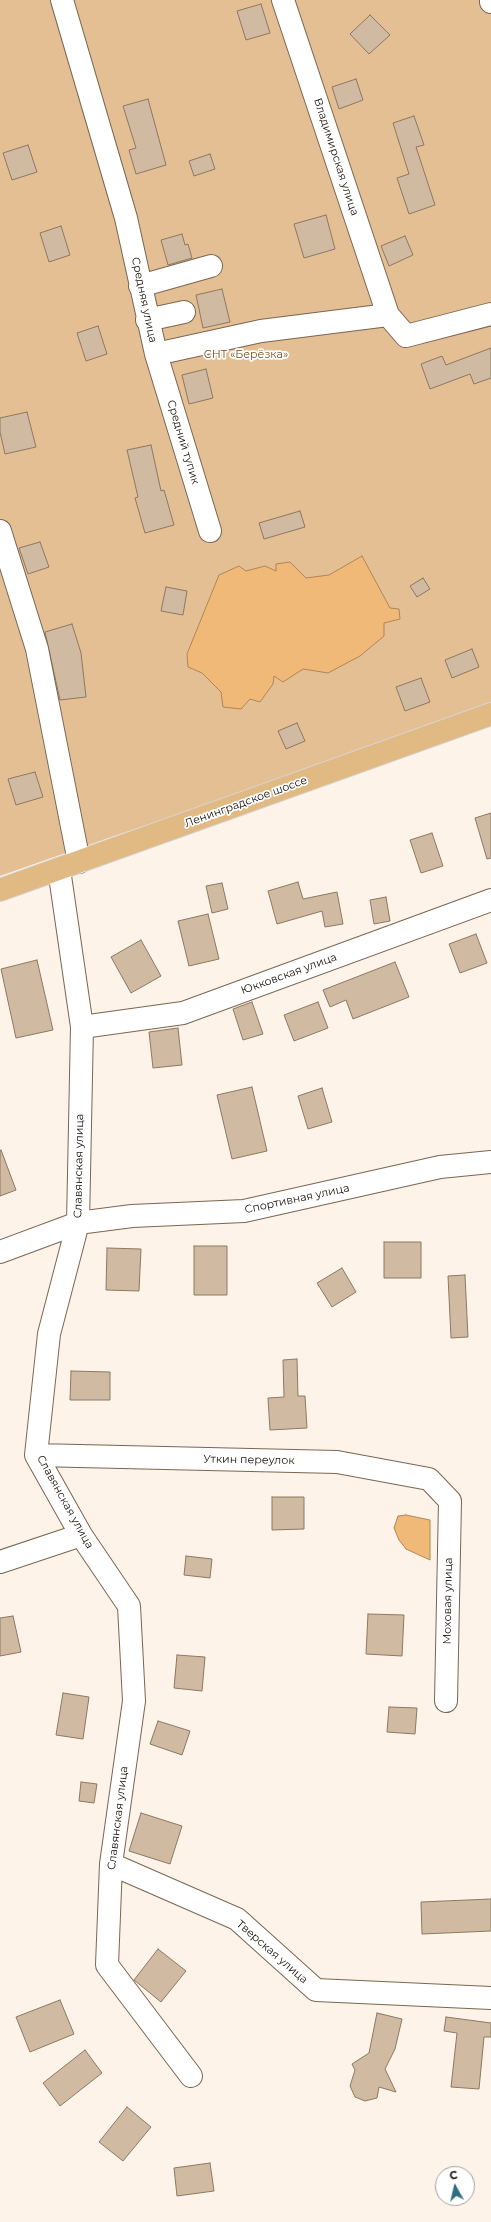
<!DOCTYPE html>
<html>
<head>
<meta charset="utf-8">
<style>
  body { margin:0 }
  #map { position:relative; width:491px; height:2222px; overflow:hidden; background:#fdf3e9; font-family:Montserrat,sans-serif }
  canvas { display:block }
  .north { position:absolute; left:435px; top:2166px; width:40px; height:40px; box-sizing:border-box; background:#fff; border:1px solid #a39f9c; border-radius:50%; rotate:352deg; font-size:11px; font-weight:700; line-height:16px; text-align:center; color:#181008 }
  .north::after { content:''; display:block; margin:auto; width:14px; height:18px; background:#2d6e81; clip-path:polygon(50% 0,100% 100%,50% 72%,0 100%) }
</style>
</head>
<body>
<div id="map">
<canvas width="491" height="2222"></canvas>
<div class="north">С</div>
</div>
<script>
const ctx = document.querySelector('canvas').getContext('2d');
ctx.lineJoin = 'round';
function paint(path, color) { ctx.fillStyle = color; ctx.fill(path, 'evenodd'); }
const shape = rows => new Path2D(rows.map(r => 'M' + r).join(''));
function strokePath(path, color, width, dash) { ctx.strokeStyle = color; ctx.lineWidth = width; ctx.lineCap = dash ? 'butt' : 'round'; ctx.setLineDash(dash || []); ctx.stroke(path); }
function drawText(font, color, halo, rows, align = 'center') {
  ctx.font = font + ' Montserrat,sans-serif'; ctx.lineWidth = 3.5; ctx.setLineDash([]); ctx.textBaseline = 'middle'; ctx.strokeStyle = halo; ctx.fillStyle = color; for (const [text, x, y, turn = 0] of rows) {
    ctx.save(); ctx.translate(x, y); ctx.rotate((+turn || 0) * Math.PI / 180); ctx.textAlign = isNaN(turn) ? turn : align; if (halo) ctx.strokeText(text, 0, 0); ctx.fillText(text, 0, 0); ctx.restore();
  }
}
const green = shape([
  [0,0,491,0,491,710,117,835,0,876]
]);
const water = shape([
  [362,556,390,608,399,609,400,619,384,623,384,636,360,656,328,673,303,669,283,682,274,676,273,684,260,702,250,699,241,709,223,707,221,692,202,673,188,667,187,654,219,575,239,566,246,571,265,566,276,571,276,564,290,562,306,578,329,575,362,556],
  [406,1515,430,1520,430,1560,406,1549,399,1540,394,1528,398,1516,406,1515]
]);
const building = shape([
  [261,4,270,33,246,40,237,11,261,4],
  [370,15,390,35,369,54,350,34,370,15],
  [356,79,363,100,339,109,332,87,356,79],
  [148,99,166,165,136,174,129,150,136,148,123,106,148,99],
  [414,116,424,145,416,147,435,205,409,214,397,178,409,174,393,123,414,116],
  [28,145,37,172,12,180,3,153,28,145],
  [210,154,215,169,194,176,189,161,210,154],
  [326,215,335,249,304,258,294,224,326,215],
  [61,226,70,255,49,262,40,233,61,226],
  [182,234,185,245,188,244,192,258,168,265,161,240,182,234],
  [405,236,413,255,389,266,381,246,405,236],
  [222,289,230,322,203,328,196,295,222,289],
  [98,326,107,354,86,361,77,333,98,326],
  [491,348,491,378,474,384,470,374,430,389,421,364,442,356,446,365,491,348],
  [206,369,213,398,189,404,182,375,206,369],
  [27,412,36,447,5,454,0,432,0,418,27,412],
  [151,445,161,491,164,490,174,525,145,533,135,498,138,497,127,450,151,445],
  [300,511,305,527,264,539,259,523,300,511],
  [40,542,49,567,28,574,19,548,40,542],
  [423,578,430,589,417,597,410,586,423,578],
  [166,587,187,591,183,615,161,611,166,587],
  [72,624,81,653,86,697,60,700,45,632,72,624],
  [472,649,479,667,452,678,445,660,472,649],
  [421,678,430,702,405,711,396,687,421,678],
  [297,723,305,741,286,749,278,731,297,723],
  [35,772,43,797,16,805,8,779,35,772],
  [491,813,491,858,487,859,475,818,491,813],
  [432,833,443,866,421,873,410,840,432,833],
  [298,882,303,899,337,892,343,924,325,927,322,911,277,924,268,891,298,882],
  [222,883,228,909,212,913,206,886,222,883],
  [386,897,390,921,374,924,370,900,386,897],
  [208,914,219,959,189,966,178,921,208,914],
  [476,934,487,963,460,973,449,944,476,934],
  [141,940,161,976,131,993,111,957,141,940],
  [37,960,53,1030,16,1038,1,969,37,960],
  [395,962,409,997,353,1019,346,1000,330,1007,323,990,395,962],
  [252,1002,263,1034,243,1040,233,1009,252,1002],
  [318,1002,328,1028,294,1041,284,1015,318,1002],
  [178,1028,182,1065,153,1068,149,1032,178,1028],
  [252,1087,267,1151,232,1159,217,1095,252,1087],
  [322,1088,332,1122,308,1129,298,1096,322,1088],
  [1,1150,16,1190,0,1196,0,1151,1,1150],
  [384,1242,421,1242,421,1278,384,1278,384,1242],
  [194,1246,227,1246,227,1295,194,1295,194,1246],
  [107,1248,141,1249,139,1291,106,1290,107,1248],
  [342,1268,356,1292,332,1307,317,1283,342,1268],
  [465,1275,468,1337,451,1338,448,1276,465,1275],
  [297,1359,298,1396,305,1396,307,1428,270,1430,268,1398,284,1397,283,1360,297,1359],
  [71,1371,110,1372,110,1400,70,1400,71,1371],
  [272,1497,304,1497,304,1529,272,1530,272,1497],
  [186,1556,212,1559,210,1578,184,1575,186,1556],
  [368,1614,404,1615,402,1656,366,1654,368,1614],
  [13,1616,21,1652,0,1656,0,1618,13,1616],
  [177,1655,205,1657,202,1691,174,1688,177,1655],
  [63,1693,89,1697,83,1739,56,1735,63,1693],
  [389,1707,417,1708,415,1734,387,1732,389,1707],
  [158,1721,190,1731,182,1755,150,1744,158,1721],
  [81,1782,97,1784,94,1803,79,1801,81,1782],
  [141,1813,182,1826,170,1864,129,1851,141,1813],
  [491,1899,491,1931,422,1934,421,1902,491,1899],
  [158,1949,186,1971,161,2002,134,1980,158,1949],
  [60,2000,74,2034,30,2052,16,2017,60,2000],
  [377,2013,402,2019,395,2049,385,2069,396,2092,379,2087,377,2098,365,2101,355,2097,350,2086,355,2070,352,2064,369,2053,377,2013],
  [446,2017,491,2023,491,2037,484,2037,479,2089,451,2087,457,2033,444,2031,446,2017],
  [85,2050,102,2073,60,2106,43,2083,85,2050],
  [127,2107,151,2127,123,2161,99,2142,127,2107],
  [210,2163,214,2191,177,2196,174,2168,210,2163]
]);
const minor = shape([
  [62,0,126,218,156,354,261,331,388,315,406,336,491,314],
  [283,0,388,315],
  [491,0,491,2],
  [140,286,211,266],
  [147,320,184,312],
  [156,354,210,531],
  [0,531,37,649,79,862],
  [59,869,82,1027,78,1223,49,1334,36,1455,81,1535,129,1606,134,1701,111,1864,107,1965,191,2076],
  [82,1027,183,1013,491,900],
  [0,1252,78,1223,132,1216,244,1211,440,1167,491,1162],
  [36,1455,337,1462,429,1479,450,1501,446,1701],
  [0,1562,81,1535],
  [111,1864,237,1919,316,1990,491,1998]
]);
const major = shape([
  [0,890,491,714]
]);
const streetNames = [
  ["Владимирская улица",336,157,72],
  ["Средняя улица",144,300,78],
  ["Средний тупик",183,442,73],
  ["Ленинградское шоссе",246,802,-20],
  ["Юкковская улица",289,974,-20],
  ["Славянская улица",79,1166,-89],
  ["Спортивная улица",297,1199,-12],
  ["Уткин переулок",249,1460,1],
  ["Славянская улица",65,1502,61],
  ["Моховая улица",448,1601,-89],
  ["Славянская улица",118,1818,-83],
  ["Тверская улица",272,1952,41]
];
const parkNames = [
  ["СНТ «Берёзка»",246,355]
];
paint(green, '#e5bf94');
paint(water, '#f0b977');
strokePath(water, '#af8656', 1);
paint(building, '#d0baa2');
strokePath(building, '#8d7861', 1);
strokePath(minor, '#7a6650', 24);
strokePath(major, '#d5d4d3', 24);
strokePath(minor, '#fff', 22);
strokePath(major, '#e1b983', 22);
drawText('11px', '#181008', '#fff', streetNames);
drawText('11px', '#714c1a', '#fff', parkNames);
</script>
</body>
</html>
